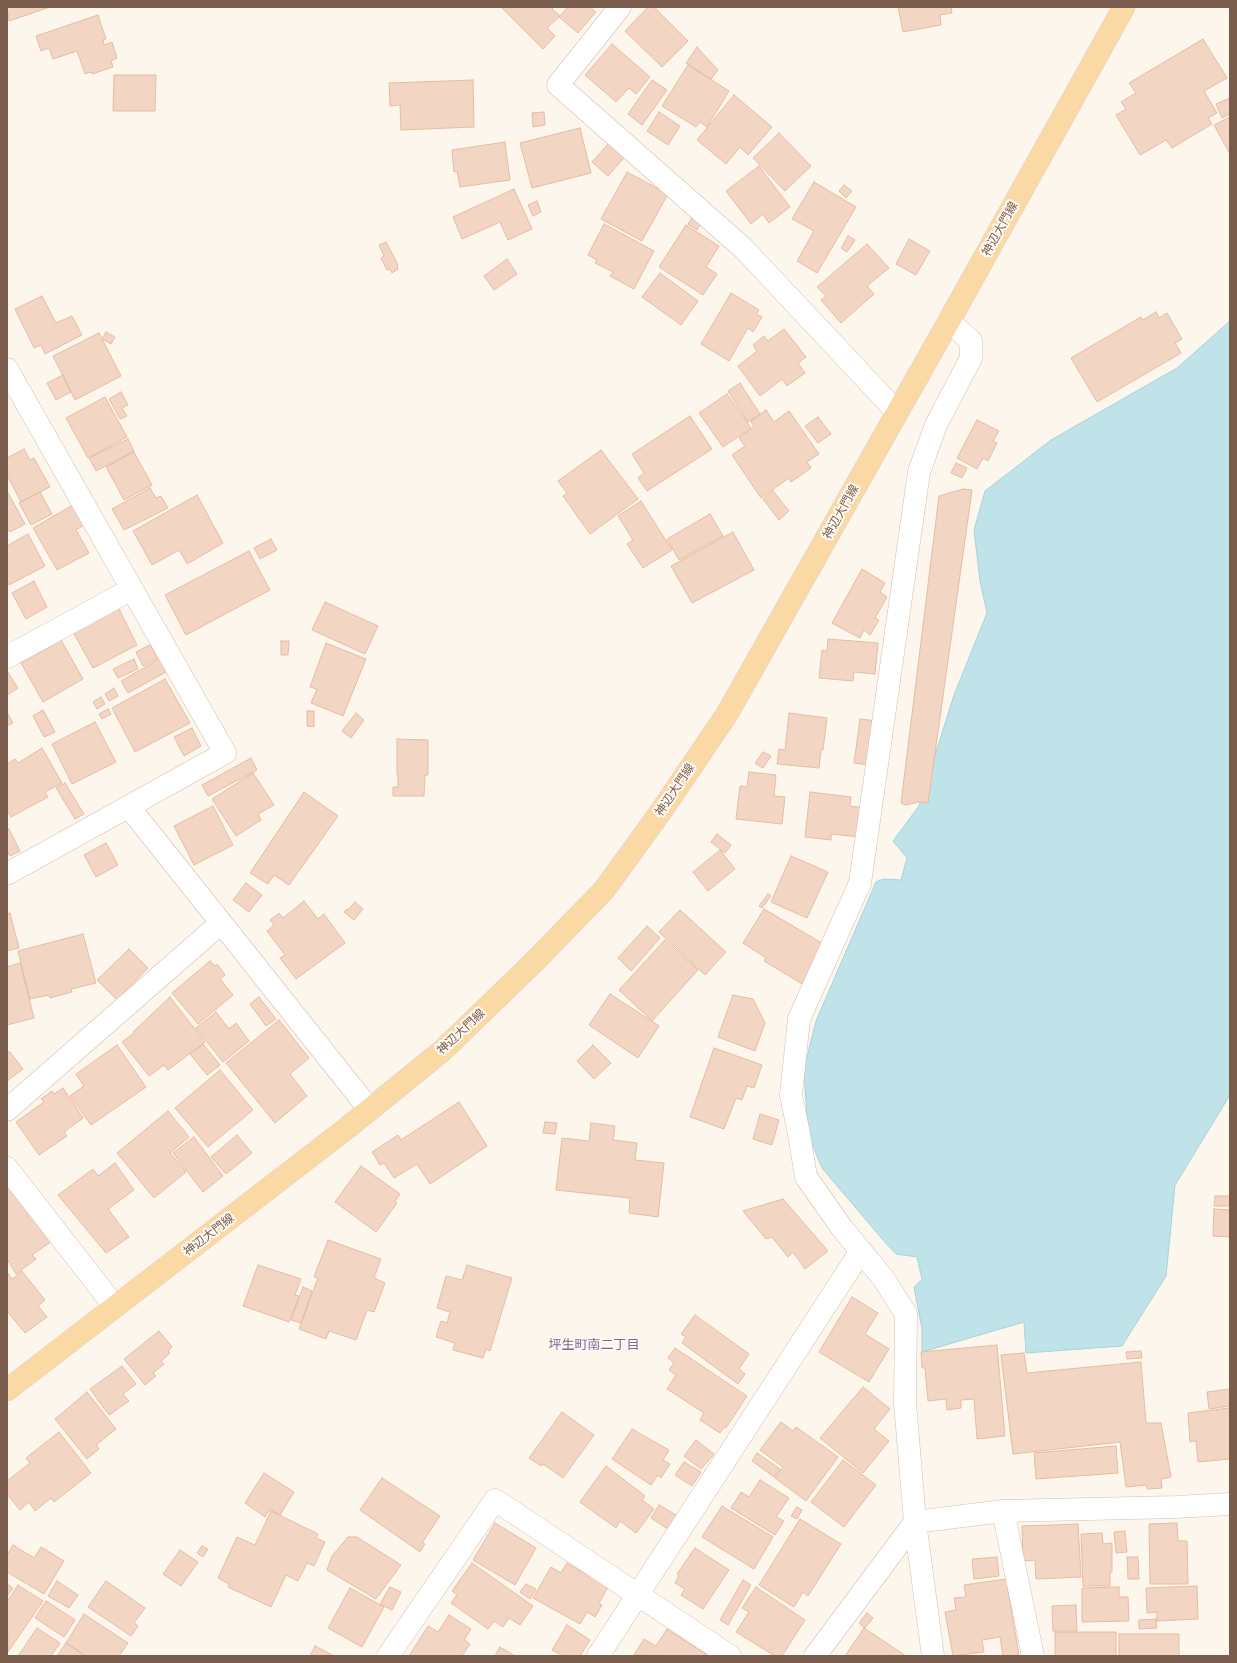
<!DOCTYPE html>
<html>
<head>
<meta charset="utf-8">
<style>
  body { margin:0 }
  #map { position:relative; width:1237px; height:1663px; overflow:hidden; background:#fdf6ec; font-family:Inter,sans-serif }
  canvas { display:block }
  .frame { position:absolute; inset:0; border:8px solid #7a5c4d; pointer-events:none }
</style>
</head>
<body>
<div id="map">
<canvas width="1237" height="1663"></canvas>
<div class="frame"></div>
</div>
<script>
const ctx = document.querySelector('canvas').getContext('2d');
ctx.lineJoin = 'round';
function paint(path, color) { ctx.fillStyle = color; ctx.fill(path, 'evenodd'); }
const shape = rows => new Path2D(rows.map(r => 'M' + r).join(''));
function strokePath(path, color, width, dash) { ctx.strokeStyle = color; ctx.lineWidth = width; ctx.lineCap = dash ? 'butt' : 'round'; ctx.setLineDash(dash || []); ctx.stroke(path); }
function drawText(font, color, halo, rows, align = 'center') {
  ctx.font = font + ' Inter,"Noto Sans JP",sans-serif'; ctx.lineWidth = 4; ctx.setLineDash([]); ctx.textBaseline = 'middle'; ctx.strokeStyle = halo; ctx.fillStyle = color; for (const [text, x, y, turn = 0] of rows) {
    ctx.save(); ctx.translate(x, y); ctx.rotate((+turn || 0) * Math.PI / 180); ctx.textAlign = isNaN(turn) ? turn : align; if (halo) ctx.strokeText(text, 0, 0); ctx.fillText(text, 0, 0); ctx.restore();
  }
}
const water = shape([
  [1230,321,1230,1095,1175,1185,1166,1276,1122,1346,1026,1353,1024,1322,922,1352,922,1329,914,1287,922,1279,917,1257,896,1254,883,1240,822,1168,808,1134,804,1069,816,1021,876,882,883,879,901,880,907,858,893,841,919,806,954,695,987,613,980,581,974,530,985,491,1051,440,1177,368,1230,321]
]);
const building = shape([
  [7,7,50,7,9,21,7,7],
  [501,7,554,7,552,9,560,16,547,28,555,36,543,49,501,7],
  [568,7,590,7,596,12,578,33,559,17,568,7],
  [648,7,654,7,688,41,662,67,625,31,648,7],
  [898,7,951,7,952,13,940,15,941,25,903,32,898,7],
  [98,15,106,39,103,40,104,45,112,42,117,58,111,61,113,67,92,74,91,72,85,74,77,51,53,59,49,48,41,51,36,36,98,15],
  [1203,39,1227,78,1204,91,1217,113,1208,118,1212,124,1172,148,1166,140,1140,155,1116,115,1126,109,1121,102,1136,93,1129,83,1203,39],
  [612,44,650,77,636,94,629,88,616,102,585,75,612,44],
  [697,47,718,70,711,79,686,63,697,47],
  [688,65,729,91,707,127,700,122,696,127,662,106,688,65],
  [114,75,156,75,155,111,113,111,114,75],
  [473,80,474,127,401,130,400,105,390,106,389,83,473,80],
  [652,80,667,90,642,125,628,114,652,80],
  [734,95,772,127,748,155,740,147,726,164,697,140,734,95],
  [1230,98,1230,114,1222,118,1216,104,1230,98],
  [544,112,545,125,533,127,532,113,544,112],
  [659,112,680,126,668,145,647,131,659,112],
  [1230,117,1230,154,1214,125,1230,117],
  [580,128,591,173,532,188,520,143,580,128],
  [779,133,811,166,785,191,753,158,779,133],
  [505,142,510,180,460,187,457,171,454,172,452,150,505,142],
  [608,144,624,158,608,176,592,162,608,144],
  [759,166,790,207,769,223,763,214,751,224,726,191,759,166],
  [627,172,668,194,642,241,601,219,627,172],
  [814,182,856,207,817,273,797,261,814,231,792,219,814,182],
  [844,185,852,191,846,198,839,191,844,185],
  [514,189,532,229,508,240,500,222,462,239,453,217,514,189],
  [537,201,541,212,533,216,528,205,537,201],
  [694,214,702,221,697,230,688,224,694,214],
  [604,224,654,251,634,289,610,276,613,272,595,263,597,260,588,255,604,224],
  [686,225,719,246,706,267,717,274,703,295,659,267,686,225],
  [848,236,855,240,847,252,841,248,848,236],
  [909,239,930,251,916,275,896,264,909,239],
  [386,242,398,265,397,266,398,269,392,273,390,269,387,270,381,258,384,256,379,245,386,242],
  [867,244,889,268,867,286,874,294,841,323,821,300,826,296,817,287,867,244],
  [507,259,517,274,494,290,484,276,507,259],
  [660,273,698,301,681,325,642,297,660,273],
  [731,293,759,310,756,314,762,317,753,332,748,328,729,361,701,344,731,293],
  [42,296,56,323,72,316,82,335,45,354,41,345,34,348,15,309,42,296],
  [1156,312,1159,318,1167,313,1182,339,1175,343,1181,353,1097,402,1071,358,1141,317,1143,320,1156,312],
  [784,329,806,357,798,363,805,373,787,386,782,379,760,396,738,366,757,351,753,345,764,336,768,341,784,329],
  [106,332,115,337,111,344,102,339,106,332],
  [99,333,121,376,75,400,53,356,99,333],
  [63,375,71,392,56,400,47,383,63,375],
  [740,383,760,414,748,422,728,391,740,383],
  [121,392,128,405,122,408,127,416,120,419,109,399,121,392],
  [727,394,751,428,723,447,699,413,727,394],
  [105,397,127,437,88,458,66,418,105,397],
  [766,410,774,422,789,411,819,454,807,462,811,468,791,482,789,478,761,498,732,455,745,446,739,438,754,427,751,421,766,410],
  [690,416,712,449,647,491,638,478,644,473,632,454,690,416],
  [818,417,831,434,818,443,805,426,818,417],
  [977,420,999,431,993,441,997,443,988,461,983,458,977,469,957,458,977,420],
  [128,439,134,451,96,471,89,458,128,439],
  [24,449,30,460,34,458,50,487,21,502,7,475,7,458,24,449],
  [601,450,638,499,590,534,563,496,567,493,558,481,601,450],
  [134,452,152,485,124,500,106,467,134,452],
  [956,463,967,468,962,478,951,473,956,463],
  [150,488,156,498,161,496,168,508,124,530,112,509,150,488],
  [963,489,972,490,928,803,918,802,906,805,901,803,939,496,963,489],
  [7,491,25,524,10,532,8,530,7,531,7,491],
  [773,491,789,511,779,520,763,499,773,491],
  [40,492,52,514,31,525,19,503,40,492],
  [197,495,223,543,187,564,179,550,152,565,133,531,197,495],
  [641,501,672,550,643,568,627,544,633,540,618,516,641,501],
  [73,505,84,525,76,530,89,553,57,570,33,528,73,505],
  [710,514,723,536,679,560,667,539,710,514],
  [733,532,754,570,692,603,671,566,733,532],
  [28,534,45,566,9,585,7,581,7,546,28,534],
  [271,539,277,550,260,559,254,548,271,539],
  [249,551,270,590,186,635,165,595,249,551],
  [862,569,885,583,880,592,887,597,875,618,879,620,870,635,864,630,860,638,832,623,862,569],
  [34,581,47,607,26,619,12,593,34,581],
  [325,602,378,626,365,654,312,630,325,602],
  [118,607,137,645,93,668,73,632,118,607],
  [828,639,878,643,875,674,854,672,853,681,819,678,822,650,827,651,828,639],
  [61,640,83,679,43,702,21,663,61,640],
  [281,641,289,641,288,655,281,655,281,641],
  [326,643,366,659,343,716,311,703,317,689,310,687,326,643],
  [150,645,158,658,143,666,136,652,150,645],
  [134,659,138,669,118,678,113,669,134,659],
  [159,659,166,672,128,693,121,681,159,659],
  [7,671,18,688,7,695,7,671],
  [165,679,190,723,135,752,112,708,165,679],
  [114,688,118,696,109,701,105,694,114,688],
  [101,697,105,704,97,709,93,702,101,697],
  [108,709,111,714,102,719,99,714,108,709],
  [43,710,55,732,44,737,33,716,43,710],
  [307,711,314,711,314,727,307,726,307,711],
  [7,712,13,723,7,726,7,712],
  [356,713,364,720,351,738,342,731,356,713],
  [789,713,827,718,823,750,821,750,819,768,777,764,779,749,785,750,789,713],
  [860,719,877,721,871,765,854,763,860,719],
  [95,722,116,762,72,784,52,744,95,722],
  [192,728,201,746,184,756,174,737,192,728],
  [397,739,428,740,428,775,425,775,424,796,393,796,393,787,398,787,398,775,397,775,397,739],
  [42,748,62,783,45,792,48,797,11,817,7,811,7,764,15,759,18,763,42,748],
  [763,752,771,756,763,768,755,763,763,752],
  [251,758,257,770,208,796,202,785,251,758],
  [749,772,776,775,774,796,785,797,782,824,736,819,740,786,747,787,749,772],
  [253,773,274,805,258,814,261,820,236,836,212,799,253,773],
  [65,783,84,814,75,819,56,788,65,783],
  [304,792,338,816,289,885,274,875,268,884,250,873,304,792],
  [810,792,851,797,850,806,864,808,860,837,831,834,831,840,805,837,810,792],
  [213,806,233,845,194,865,174,826,213,806],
  [9,829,20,851,10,856,7,851,7,830,9,829],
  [717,834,731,845,725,853,711,842,717,834],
  [106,843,118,865,96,877,84,855,106,843],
  [720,850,735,869,708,891,693,872,720,850],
  [791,856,828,872,807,918,771,902,791,856],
  [246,883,262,895,249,912,233,900,246,883],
  [768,894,771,896,762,908,759,906,768,894],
  [304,901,318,919,324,914,345,943,296,979,280,958,285,955,267,931,274,925,270,920,279,913,283,918,304,901],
  [355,902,363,909,354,920,344,912,347,909,348,910,355,902],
  [764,909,827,946,804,985,764,961,766,958,743,943,764,909],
  [680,910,726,952,705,975,659,932,680,910],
  [10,913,19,948,7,951,7,914,10,913],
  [647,926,660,938,631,971,618,958,647,926],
  [83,934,96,983,71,989,72,992,50,998,49,995,30,999,18,951,83,934],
  [665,940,698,970,652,1021,619,990,665,940],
  [129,949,148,968,117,1000,97,980,129,949],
  [210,961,215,966,217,964,225,975,220,979,233,995,198,1024,172,993,210,961],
  [20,963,34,1018,7,1025,7,967,20,963],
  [610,994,659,1026,638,1058,589,1025,610,994],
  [733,995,753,999,765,1023,755,1051,718,1037,733,995],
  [170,997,205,1042,168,1070,164,1065,149,1076,122,1042,134,1033,133,1032,170,997],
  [259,997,276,1019,266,1026,250,1004,259,997],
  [216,1012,229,1029,236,1023,249,1041,223,1062,196,1028,216,1012],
  [279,1020,309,1058,290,1074,307,1096,275,1123,226,1063,279,1020],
  [203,1044,220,1065,207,1075,190,1054,203,1044],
  [117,1045,146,1087,91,1125,70,1096,84,1086,76,1074,117,1045],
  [593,1045,611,1063,594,1079,577,1061,593,1045],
  [714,1048,762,1065,754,1088,747,1086,742,1100,736,1098,724,1129,690,1117,714,1048],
  [7,1052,10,1052,23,1069,7,1081,7,1052],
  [220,1070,253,1110,208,1147,175,1108,220,1070],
  [63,1088,83,1118,64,1132,67,1136,39,1155,16,1122,44,1102,41,1099,52,1091,54,1094,63,1088],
  [459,1102,487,1146,430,1184,417,1164,394,1178,384,1163,380,1165,372,1152,398,1135,401,1140,459,1102],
  [168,1111,189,1137,170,1153,186,1172,154,1198,117,1153,168,1111],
  [760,1114,779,1120,772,1145,753,1139,760,1114],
  [545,1122,557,1123,555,1134,543,1133,545,1122],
  [591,1123,615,1126,613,1140,637,1143,635,1160,664,1163,658,1217,629,1213,630,1198,556,1190,562,1138,589,1141,591,1123],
  [237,1135,252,1153,226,1174,211,1157,237,1135],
  [194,1137,223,1176,203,1192,173,1153,194,1137],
  [115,1163,134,1190,108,1209,129,1237,106,1253,58,1195,93,1169,98,1176,115,1163],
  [361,1166,400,1194,395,1201,397,1203,376,1232,335,1202,361,1166],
  [7,1183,52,1241,32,1255,36,1259,16,1274,7,1259,7,1183],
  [1215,1196,1230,1196,1230,1206,1214,1206,1215,1196],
  [783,1199,828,1251,805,1269,793,1252,788,1257,772,1237,766,1239,743,1211,783,1199],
  [1214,1209,1230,1210,1230,1237,1213,1236,1214,1209],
  [328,1240,381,1259,374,1278,385,1283,374,1312,367,1310,356,1340,329,1331,326,1339,299,1329,318,1278,314,1277,328,1240],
  [258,1265,301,1279,295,1295,299,1296,289,1322,243,1306,258,1265],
  [467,1265,512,1278,490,1351,486,1349,483,1358,453,1350,455,1343,436,1337,441,1321,447,1323,450,1312,437,1308,446,1276,462,1280,467,1265],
  [22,1271,45,1300,38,1306,47,1317,25,1333,7,1311,7,1272,12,1279,22,1271],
  [303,1287,312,1291,301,1323,291,1320,303,1287],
  [852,1297,878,1313,865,1334,889,1349,869,1382,819,1352,852,1297],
  [695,1315,749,1354,739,1369,745,1374,738,1384,682,1343,686,1337,681,1334,695,1315],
  [159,1331,172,1347,168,1351,170,1353,161,1361,164,1364,153,1373,156,1376,145,1385,124,1359,159,1331],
  [997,1345,1005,1436,977,1439,974,1399,961,1400,961,1408,947,1410,946,1399,928,1401,925,1368,922,1368,921,1352,997,1345],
  [675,1348,747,1396,726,1428,724,1427,720,1433,700,1420,704,1413,667,1389,676,1375,669,1370,674,1363,668,1358,675,1348],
  [1141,1351,1142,1358,1127,1359,1126,1352,1141,1351],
  [1024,1353,1027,1373,1141,1362,1146,1423,1161,1423,1171,1477,1161,1479,1162,1488,1147,1489,1146,1485,1126,1487,1120,1442,1013,1454,1001,1355,1024,1353],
  [122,1366,136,1384,123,1394,129,1401,109,1415,90,1389,122,1366],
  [863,1387,890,1409,874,1429,889,1441,863,1473,820,1438,863,1387],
  [1230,1389,1230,1406,1209,1409,1207,1392,1230,1389],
  [87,1392,116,1429,96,1445,99,1449,87,1459,55,1419,87,1392],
  [1230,1408,1230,1459,1198,1462,1196,1441,1190,1442,1188,1413,1230,1408],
  [562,1412,594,1435,563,1478,543,1464,541,1466,529,1458,562,1412],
  [781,1422,793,1431,796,1427,838,1457,806,1501,775,1478,783,1467,760,1450,781,1422],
  [632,1429,669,1450,663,1460,670,1464,661,1478,658,1475,651,1485,612,1459,632,1429],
  [59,1432,91,1473,54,1502,51,1498,35,1511,29,1502,20,1510,7,1494,7,1481,30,1463,26,1458,59,1432],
  [696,1440,714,1454,701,1469,684,1456,696,1440],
  [1116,1446,1118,1473,1036,1479,1034,1453,1116,1446],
  [757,1453,780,1469,774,1477,752,1461,757,1453],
  [843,1460,876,1485,844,1527,811,1502,843,1460],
  [684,1462,701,1472,692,1486,675,1475,684,1462],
  [606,1466,645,1496,642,1500,654,1509,636,1533,620,1521,616,1528,580,1502,606,1466],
  [264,1473,294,1492,280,1515,270,1509,265,1517,245,1503,264,1473],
  [382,1478,440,1516,422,1543,425,1544,420,1552,360,1510,382,1478],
  [760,1480,789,1498,776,1517,784,1521,775,1535,731,1508,741,1492,749,1497,760,1480],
  [659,1505,676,1515,668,1529,651,1518,659,1505],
  [722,1506,773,1537,754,1569,702,1537,722,1506],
  [797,1507,802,1510,797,1519,791,1516,797,1507],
  [271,1511,318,1534,316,1538,325,1542,314,1566,307,1563,298,1581,286,1575,271,1607,228,1587,229,1584,218,1578,237,1537,255,1545,271,1511],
  [800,1519,841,1544,808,1596,803,1592,794,1607,759,1585,800,1519],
  [495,1523,536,1548,515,1585,473,1560,495,1523],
  [1177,1523,1178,1541,1187,1541,1188,1584,1150,1584,1149,1524,1177,1523],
  [1078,1524,1081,1577,1036,1579,1035,1560,1023,1561,1022,1526,1078,1524],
  [1125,1531,1127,1552,1116,1553,1114,1532,1125,1531],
  [1102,1533,1103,1544,1112,1543,1112,1572,1110,1572,1110,1586,1083,1586,1081,1534,1102,1533],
  [348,1537,357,1537,401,1565,376,1599,327,1570,332,1556,348,1537],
  [13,1545,34,1558,41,1547,64,1561,44,1594,7,1572,7,1555,13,1545],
  [202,1546,208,1549,203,1557,197,1553,202,1546],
  [695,1548,729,1570,703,1609,681,1595,685,1589,675,1583,679,1575,677,1574,695,1548],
  [180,1550,198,1562,181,1586,163,1574,180,1550],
  [997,1557,999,1576,974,1579,972,1559,997,1557],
  [1127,1557,1138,1557,1139,1579,1128,1579,1127,1557],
  [472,1563,533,1606,520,1625,509,1618,503,1627,494,1621,488,1629,451,1603,457,1595,452,1591,472,1563],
  [567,1563,608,1587,599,1603,602,1605,595,1617,587,1612,580,1624,533,1598,551,1567,561,1573,567,1563],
  [1006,1579,1019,1655,1003,1656,1000,1637,982,1640,984,1652,953,1656,945,1612,956,1610,954,1598,966,1597,964,1585,1006,1579],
  [743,1580,751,1585,728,1625,720,1620,743,1580],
  [57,1581,78,1595,69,1608,48,1596,57,1581],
  [106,1581,145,1608,134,1623,138,1626,131,1636,88,1607,106,1581],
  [7,1584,13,1588,7,1597,7,1584],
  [526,1584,536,1589,530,1599,520,1592,526,1584],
  [18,1585,43,1601,8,1652,7,1602,18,1585],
  [1197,1586,1198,1619,1157,1621,1157,1612,1147,1613,1146,1588,1197,1586],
  [390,1587,401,1592,392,1610,380,1604,390,1587],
  [756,1587,805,1620,782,1656,775,1656,736,1632,749,1612,742,1608,756,1587],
  [1119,1587,1119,1597,1128,1597,1129,1621,1082,1622,1082,1588,1119,1587],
  [350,1588,384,1607,362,1647,328,1628,350,1588],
  [46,1601,75,1620,64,1637,35,1618,46,1601],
  [1076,1605,1077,1631,1053,1631,1052,1606,1076,1605],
  [867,1613,873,1618,865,1628,859,1623,867,1613],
  [84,1614,128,1643,119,1656,86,1656,66,1643,84,1614],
  [449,1615,471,1629,464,1640,470,1644,462,1656,409,1656,428,1626,438,1632,449,1615],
  [1156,1619,1157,1628,1139,1629,1139,1620,1156,1619],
  [567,1625,590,1640,580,1656,563,1656,552,1650,567,1625],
  [37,1628,60,1643,51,1656,18,1656,37,1628],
  [864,1628,906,1656,845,1656,864,1628],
  [667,1629,707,1655,707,1656,634,1655,644,1639,656,1646,667,1629],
  [1055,1632,1116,1632,1116,1656,1055,1656,1055,1632],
  [1119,1634,1179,1634,1179,1656,1119,1656,1119,1634],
  [66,1643,85,1656,57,1656,66,1643],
  [315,1646,334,1656,310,1656,315,1646],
  [500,1647,515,1656,495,1656,500,1647]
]);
const minor = shape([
  [620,7,558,85,743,248,897,412],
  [7,369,225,753,7,874],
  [7,657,132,589],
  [129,807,370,1110],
  [7,1110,221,923],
  [7,1168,115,1307],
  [1003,1511,1033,1656],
  [388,1656,495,1500,730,1656],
  [598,1656,861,1251],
  [815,1656,915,1522,1003,1511,1176,1507,1230,1504],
  [933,1656,915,1522,905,1403,906,1314,883,1278,842,1228,806,1177,799,1134,791,1095,799,1019,860,883,919,472,936,425,971,358,971,341,949,321]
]);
const major = shape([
  [7,1390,347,1128,442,1051,533,963,604,890,662,810,727,714,949,321,1124,7]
]);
const streetNames = [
  ["神辺大門線",1000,229,-61],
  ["神辺大門線",841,512,-61],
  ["神辺大門線",675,790,-56],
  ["神辺大門線",461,1032,-43],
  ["神辺大門線",209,1235,-38]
];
const neighbourhoodNames = [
  ["坪生町南二丁目",594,1345]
];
paint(water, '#bfe3e8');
strokePath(water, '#a5d3da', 1);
paint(building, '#f3d5c3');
strokePath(building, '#e6bba3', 1);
strokePath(minor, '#d1beb0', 23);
strokePath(major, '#dad1cd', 23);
strokePath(minor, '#fff', 22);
strokePath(major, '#fbd9a5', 22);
drawText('12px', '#7a5c4d', '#fffaf3', streetNames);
drawText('13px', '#846695', '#fffaf3', neighbourhoodNames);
</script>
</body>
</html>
